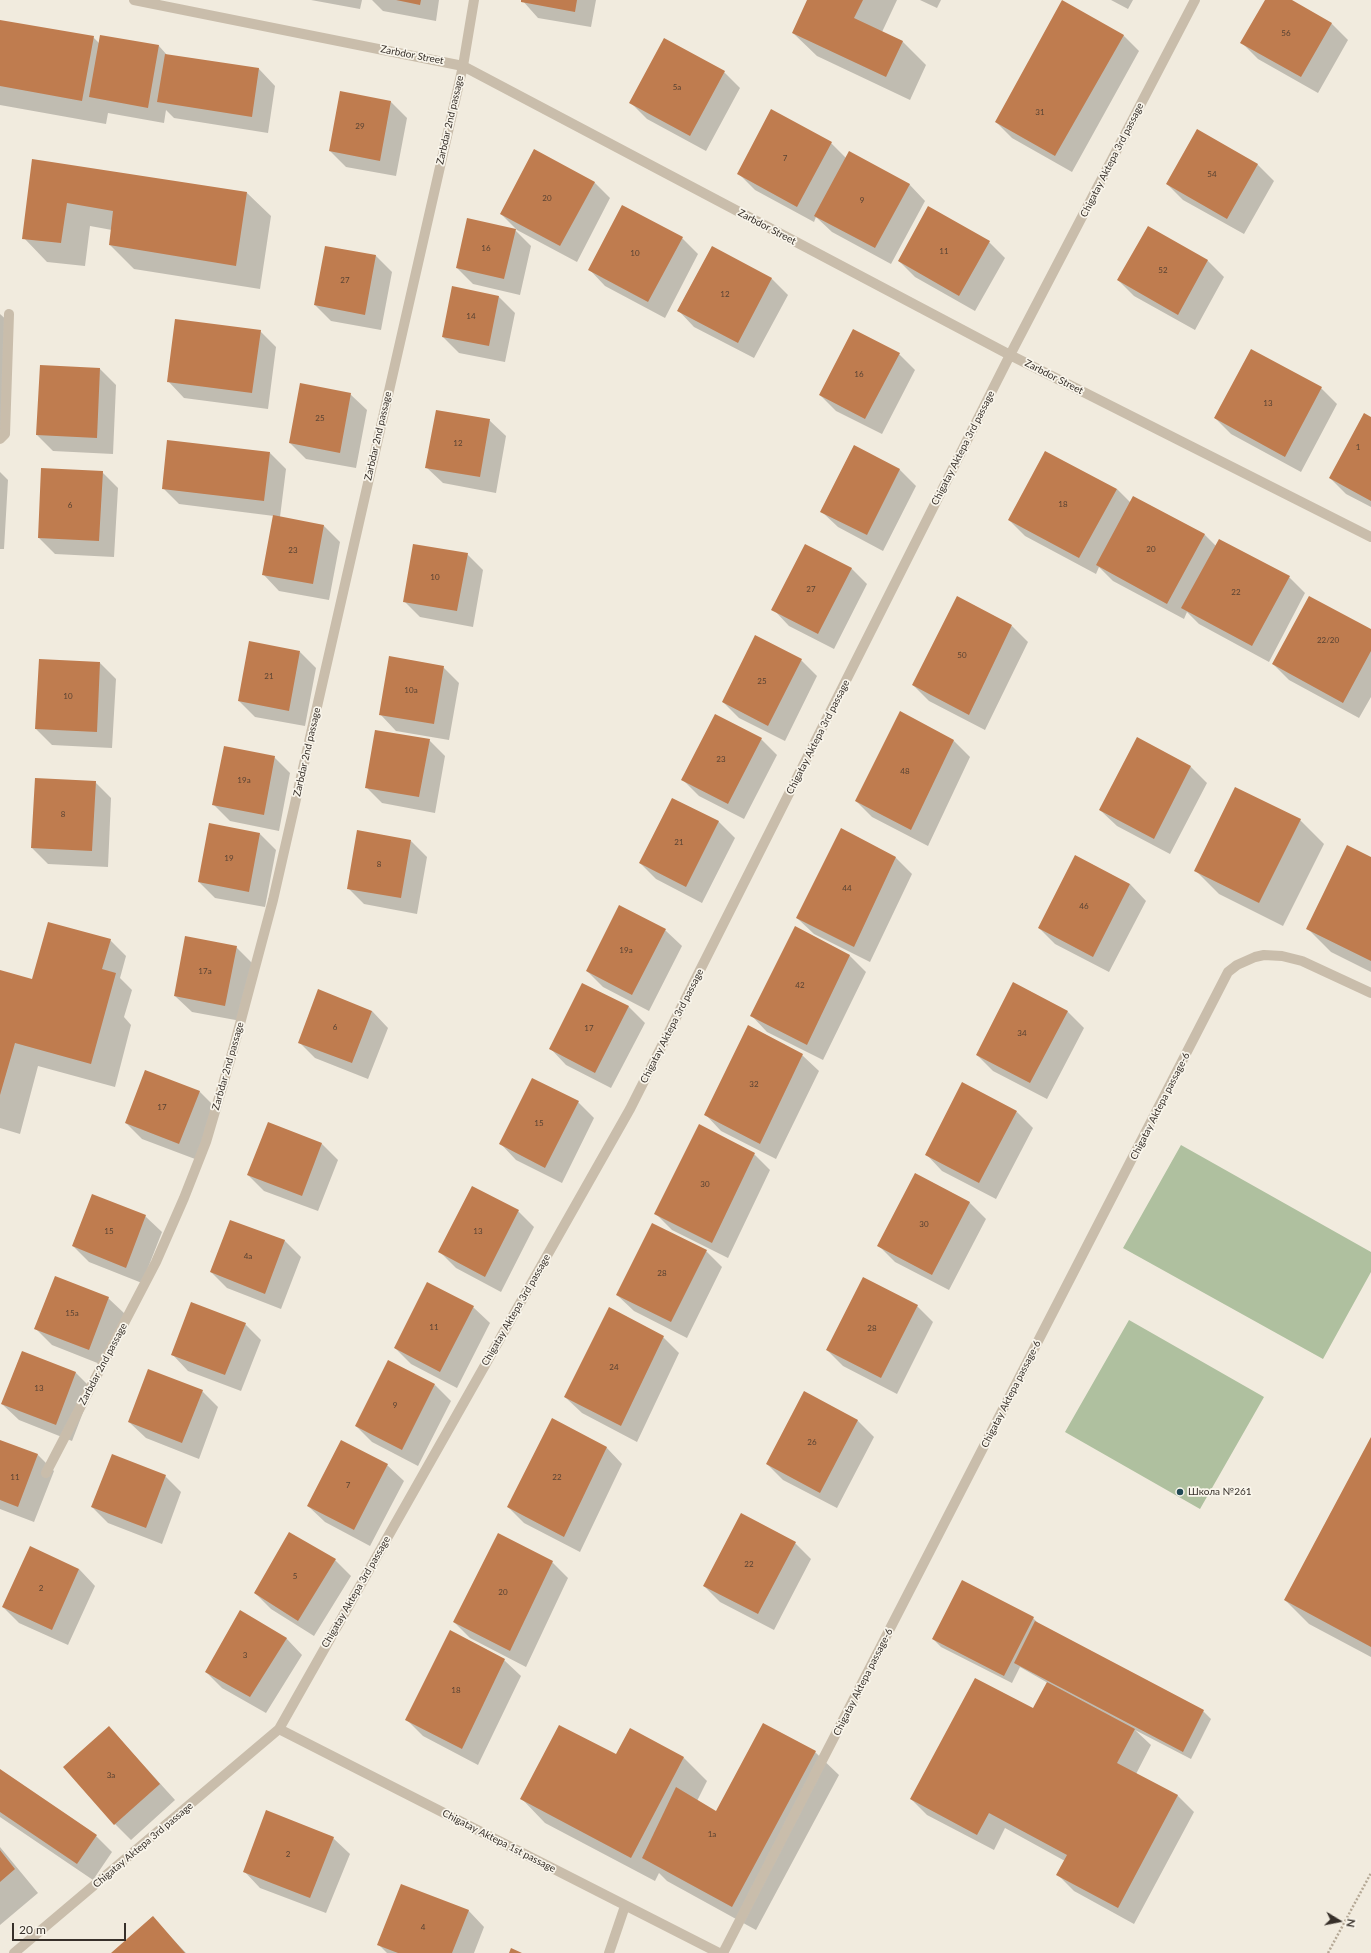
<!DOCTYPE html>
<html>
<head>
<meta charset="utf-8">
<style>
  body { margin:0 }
  #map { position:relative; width:1371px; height:1953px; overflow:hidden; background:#f1ebde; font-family:Lato,sans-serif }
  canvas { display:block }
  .north { position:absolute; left:1319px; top:1901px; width:40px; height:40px; -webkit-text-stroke:3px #f9f5eb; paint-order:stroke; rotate:100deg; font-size:11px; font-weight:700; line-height:16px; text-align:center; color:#37302a }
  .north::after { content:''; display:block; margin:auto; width:14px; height:18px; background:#37302a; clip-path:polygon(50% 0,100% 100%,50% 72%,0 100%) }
  .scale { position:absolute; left:12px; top:1923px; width:114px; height:18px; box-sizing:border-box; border:2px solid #37302a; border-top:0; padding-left:5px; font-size:12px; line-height:14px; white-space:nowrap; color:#37302a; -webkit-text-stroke:3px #f9f5eb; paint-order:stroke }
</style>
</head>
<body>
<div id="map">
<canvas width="1371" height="1953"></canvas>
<div class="north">N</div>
<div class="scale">20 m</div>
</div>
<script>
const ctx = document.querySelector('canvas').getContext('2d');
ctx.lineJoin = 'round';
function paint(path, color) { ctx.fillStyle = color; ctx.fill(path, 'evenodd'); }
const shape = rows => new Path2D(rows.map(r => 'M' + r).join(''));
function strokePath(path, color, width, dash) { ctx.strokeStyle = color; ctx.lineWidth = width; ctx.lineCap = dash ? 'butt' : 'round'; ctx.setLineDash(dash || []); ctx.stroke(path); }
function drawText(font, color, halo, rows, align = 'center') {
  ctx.font = font + ' Lato,sans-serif'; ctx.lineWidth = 3.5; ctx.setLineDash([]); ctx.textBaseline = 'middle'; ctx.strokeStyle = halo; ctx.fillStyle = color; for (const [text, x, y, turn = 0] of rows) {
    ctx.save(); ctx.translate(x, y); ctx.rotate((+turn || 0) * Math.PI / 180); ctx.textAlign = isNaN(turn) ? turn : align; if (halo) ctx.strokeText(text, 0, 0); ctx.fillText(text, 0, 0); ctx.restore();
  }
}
const green = shape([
  [1181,1145,1371,1252,1371,1272,1323,1359,1123,1248],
  [1129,1320,1264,1397,1200,1509,1065,1432]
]);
const shadow = shape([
  [311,0,362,0,360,9],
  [372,0,439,0,436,21,383,11],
  [522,0,596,0,591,27,538,18],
  [808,0,897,0,882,32,902,41,926,65,910,100,817,56,793,33],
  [920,0,941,0,937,8],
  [1111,0,1133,0,1128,9],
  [1266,0,1290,0,1332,24,1348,40,1318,93,1258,59,1242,43],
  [0,21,93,37,100,44,159,46,167,55,259,69,275,86,268,133,174,118,166,110,164,123,108,113,106,124,0,105],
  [1123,35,1139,51,1072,172,1012,138,996,122],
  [724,72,740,88,706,151,647,119,631,103],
  [341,93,391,102,407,118,396,176,346,167,330,151],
  [1197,131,1258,165,1274,181,1244,234,1183,200,1167,184],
  [831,143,846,158,909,184,925,201,891,264,832,232,816,217,814,222,755,190,739,174],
  [33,161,247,193,271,216,260,289,134,269,110,245,112,230,90,226,85,266,47,262,24,238],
  [594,182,610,198,577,262,517,230,501,214],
  [623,206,682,238,698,254,665,318,605,286,589,269],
  [1148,227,1208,261,1224,277,1195,330,1134,296,1118,280],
  [515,230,531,246,520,295,473,284,457,268],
  [989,242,1005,258,975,311,915,277,899,261],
  [326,247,376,256,392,272,381,330,331,321,315,305],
  [712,247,772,279,788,295,754,358,694,327,678,310],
  [453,287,499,297,515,313,505,362,459,353,443,337],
  [0,314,10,323,0,441],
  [260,331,276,347,268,409,184,398,168,381],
  [899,354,915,370,882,434,836,411,820,395],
  [100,369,116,385,113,454,53,451,37,435],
  [1321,388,1337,404,1301,472,1231,434,1215,418],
  [350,394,367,410,356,468,306,459,290,443],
  [1371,418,1371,507,1346,494,1330,478],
  [489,420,506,436,496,493,443,483,426,467],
  [854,446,900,470,916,486,883,551,838,527,821,511],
  [270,453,286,469,280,517,324,526,340,542,329,600,279,591,263,574,274,516,179,504,163,488],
  [0,472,8,480,4,549,0,549],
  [102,472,118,488,114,557,55,554,39,538],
  [1117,489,1131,503,1134,498,1205,535,1216,546,1289,577,1305,593,1269,662,1199,624,1187,612,1184,619,1113,581,1099,567,1096,574,1025,536,1009,520],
  [467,554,483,570,473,627,420,617,404,601],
  [851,568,867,584,834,649,789,626,773,609],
  [1012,626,1028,642,985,730,929,701,913,685],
  [1371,630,1371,697,1359,718,1289,680,1273,664],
  [300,652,316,668,305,726,255,717,239,701],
  [801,660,817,676,785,741,739,718,723,702],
  [100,663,116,679,112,748,52,745,36,729],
  [443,667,459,683,449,740,396,731,380,714],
  [900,713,954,741,970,757,928,846,872,817,856,801],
  [761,739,777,755,744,819,699,796,683,780],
  [1137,739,1191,767,1207,783,1170,854,1117,826,1100,810],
  [429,740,445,756,435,813,382,803,366,787],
  [274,757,290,773,279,831,230,821,214,805],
  [95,782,111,798,108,867,48,864,32,848],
  [673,799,719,822,735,838,702,903,656,879,640,863],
  [1300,820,1324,844,1283,926,1219,894,1195,870],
  [210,824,260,834,276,850,265,907,215,898,199,882],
  [841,830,896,858,912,874,870,962,814,934,797,918],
  [411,841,427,857,417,914,364,904,348,888],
  [1371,858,1371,972,1331,952,1307,928],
  [1130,884,1146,901,1109,972,1055,944,1039,928],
  [795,928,850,956,866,972,823,1060,767,1032,751,1015],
  [665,930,682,946,649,1011,603,987,587,971],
  [110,940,126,956,120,978,132,990,124,1017,131,1025,115,1087,38,1066,20,1134,0,1128,0,971,33,980],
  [236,947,252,963,241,1021,192,1012,175,996],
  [583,984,629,1007,645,1023,611,1088,566,1065,550,1048],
  [1014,984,1068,1012,1084,1028,1047,1099,993,1071,977,1055],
  [372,1011,388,1028,368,1079,315,1058,299,1042],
  [802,1055,819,1071,776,1159,721,1131,705,1114],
  [200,1092,216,1108,195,1159,142,1139,126,1123],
  [578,1102,594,1118,562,1183,516,1160,500,1143],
  [1017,1112,1033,1128,996,1199,942,1171,926,1154],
  [269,1123,322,1144,338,1160,318,1211,264,1191,248,1175],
  [754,1154,770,1170,728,1258,672,1230,656,1214],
  [916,1175,970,1203,986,1219,949,1290,895,1262,879,1246],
  [518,1211,534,1227,501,1292,456,1268,440,1252],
  [145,1216,162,1232,142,1283,89,1262,73,1246],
  [231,1221,285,1241,301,1257,281,1309,227,1288,211,1272],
  [706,1251,722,1267,687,1338,634,1311,617,1295],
  [108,1298,125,1314,105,1366,52,1345,36,1329],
  [917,1306,933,1322,897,1394,843,1366,827,1350],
  [473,1307,490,1323,457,1388,411,1364,395,1348],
  [245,1324,261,1340,241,1391,188,1371,172,1354],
  [663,1337,679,1353,637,1442,582,1413,565,1397],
  [22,1352,76,1373,92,1389,72,1441,19,1420,2,1404],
  [435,1385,451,1401,418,1466,372,1442,356,1426],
  [202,1391,218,1407,199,1459,146,1438,129,1422],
  [804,1393,858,1421,874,1437,837,1508,783,1480,767,1464],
  [1371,1439,1371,1657,1309,1624,1285,1600],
  [0,1441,38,1455,54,1471,34,1522,0,1509],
  [341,1442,387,1465,404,1481,370,1546,325,1522,308,1506],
  [606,1447,622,1464,580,1552,524,1523,508,1507],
  [165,1476,181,1492,162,1544,108,1523,92,1507],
  [795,1543,811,1559,774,1630,720,1602,704,1586],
  [335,1560,351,1576,314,1636,271,1609,255,1593],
  [552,1562,568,1578,526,1667,470,1638,454,1622],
  [79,1569,95,1586,68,1645,19,1623,3,1607],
  [1033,1618,1040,1625,1203,1711,1211,1719,1191,1759,1135,1730,1151,1745,1136,1774,1178,1796,1194,1812,1134,1924,1074,1891,1058,1875,1065,1861,1005,1828,994,1850,927,1815,911,1799,1033,1710,1048,1683,1020,1667,1012,1683,941,1647,933,1639],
  [286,1638,302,1655,266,1713,222,1688,206,1672],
  [504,1660,521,1676,478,1765,423,1736,407,1720],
  [109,1727,175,1800,131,1840,115,1824],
  [630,1730,684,1758,707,1781,697,1801,716,1812,815,1752,839,1775,756,1930,667,1881,659,1873,655,1881,545,1823,522,1799,616,1756],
  [0,1771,96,1836,112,1852,93,1880,0,1817],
  [333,1838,350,1854,326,1913,260,1888,244,1871],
  [0,1847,38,1893,0,1925],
  [468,1910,484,1927,474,1953,387,1953,379,1945],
  [152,1917,186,1953,113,1953]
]);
const building = shape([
  [396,0,421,0,420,5],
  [521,0,577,0,575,12,521,2],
  [807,0,863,0,854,18,903,41,886,77,792,33],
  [1062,0,1124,35,1055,156,995,122],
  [1265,0,1292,0,1332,23,1301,77,1240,43],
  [0,20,94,36,82,101,0,86],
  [100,35,159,45,148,108,89,97],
  [664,38,725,71,690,136,629,103],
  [165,54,259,68,252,117,157,102],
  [340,91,391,101,380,161,329,151],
  [771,109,832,142,797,207,737,174],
  [1197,129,1258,164,1227,219,1166,184],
  [534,149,595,182,560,246,500,214],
  [849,151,910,184,875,248,814,216],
  [32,159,247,192,236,266,109,245,113,211,67,203,61,243,22,239],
  [622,205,683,237,648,302,588,270],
  [928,206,990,241,959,296,898,261],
  [467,218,516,229,504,279,456,268],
  [1148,226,1208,260,1178,315,1117,280],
  [325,246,376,255,365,315,314,305],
  [712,246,772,278,738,343,677,311],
  [452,286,499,296,489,346,442,337],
  [175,319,261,330,252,393,167,382],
  [853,329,900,353,865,419,819,395],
  [1251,349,1322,387,1285,457,1214,418],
  [40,365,100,368,97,438,36,435],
  [300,383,351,393,340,453,289,443],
  [436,410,490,419,480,477,425,468],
  [1364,413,1371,417,1371,501,1329,478],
  [167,440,270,452,264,501,162,489],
  [854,445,900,469,867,535,820,512],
  [1045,451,1117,489,1079,558,1008,520],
  [41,468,103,471,99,541,38,538],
  [1133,496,1205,534,1167,604,1096,565],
  [273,515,324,525,313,584,262,575],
  [1219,539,1290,576,1252,646,1181,608],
  [413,544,468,553,457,611,403,602],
  [805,544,852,568,818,634,771,610],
  [957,596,1012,625,969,715,912,685],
  [1309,596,1371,629,1371,651,1343,703,1272,664],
  [755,635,802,659,768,726,722,702],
  [249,641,300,651,289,711,238,701],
  [389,656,444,666,434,724,379,715],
  [39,659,100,662,97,732,35,729],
  [900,711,954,740,911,830,855,801],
  [715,714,762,738,728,804,681,780],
  [375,730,430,739,419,797,365,788],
  [1137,737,1191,766,1154,839,1099,810],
  [224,746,275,756,264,815,212,805],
  [35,778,96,781,92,851,31,848],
  [1235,787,1301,819,1259,903,1194,871],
  [672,798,719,821,686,887,639,863],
  [209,823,260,833,249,892,198,882],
  [841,828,896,857,854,947,796,918],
  [357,830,411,840,401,898,347,889],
  [1347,845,1371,857,1371,961,1306,929],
  [1075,855,1130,884,1093,957,1038,928],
  [619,905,666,929,632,995,586,971],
  [48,922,111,939,102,969,116,973,91,1064,15,1043,0,1095,0,970,32,979],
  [795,926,850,955,807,1045,750,1016],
  [185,936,237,946,225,1006,174,996],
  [1013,982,1068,1011,1030,1083,976,1055],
  [582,983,629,1006,595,1073,549,1049],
  [318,989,372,1011,352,1063,298,1043],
  [748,1025,803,1054,760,1144,704,1115],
  [145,1070,200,1091,179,1144,125,1123],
  [532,1078,579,1101,545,1168,499,1144],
  [962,1082,1017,1111,979,1183,925,1155],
  [268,1122,322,1143,302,1196,247,1175],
  [699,1124,755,1153,712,1243,654,1214],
  [915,1173,970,1202,932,1275,877,1246],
  [472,1186,519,1210,485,1277,438,1252],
  [92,1194,146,1215,126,1268,72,1246],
  [230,1220,285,1240,265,1294,210,1272],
  [652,1223,707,1250,671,1322,616,1295],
  [55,1276,109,1297,89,1350,34,1329],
  [863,1277,918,1305,881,1378,826,1350],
  [427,1282,474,1306,440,1372,394,1348],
  [191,1302,246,1323,225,1375,171,1355],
  [609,1307,664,1336,621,1426,564,1397],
  [22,1351,76,1372,56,1425,1,1404],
  [388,1360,435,1384,402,1450,355,1426],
  [148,1369,203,1390,182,1443,128,1422],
  [804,1391,858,1420,820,1493,766,1464],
  [552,1418,607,1447,564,1537,507,1507],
  [1371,1437,1371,1647,1284,1600],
  [0,1440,38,1454,18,1507,0,1500],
  [341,1440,388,1464,354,1530,307,1506],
  [112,1454,166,1475,146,1528,91,1507],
  [741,1513,796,1542,758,1614,703,1586],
  [289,1532,336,1559,298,1621,254,1593],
  [498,1533,553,1561,510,1651,453,1622],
  [30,1546,79,1569,52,1630,2,1607],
  [962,1580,1034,1617,1004,1676,932,1639],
  [240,1610,287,1638,250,1697,205,1672],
  [1035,1621,1204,1710,1183,1752,1014,1663],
  [450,1630,505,1659,462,1749,405,1720],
  [975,1678,1033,1708,1047,1682,1135,1729,1117,1763,1178,1795,1118,1908,1056,1875,1067,1855,989,1813,977,1835,910,1799],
  [763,1723,816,1751,732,1907,642,1858,676,1787,716,1811],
  [559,1725,616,1754,630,1728,684,1757,631,1858,520,1799],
  [109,1726,160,1784,114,1825,63,1767],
  [0,1769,97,1835,77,1864,0,1812],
  [266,1810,334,1837,310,1898,243,1872],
  [0,1850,15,1869,0,1882],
  [401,1884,469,1910,452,1953,398,1953,377,1945],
  [153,1916,185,1953,111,1953],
  [511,1948,522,1953,509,1953]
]);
const path = shape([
  [1328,1953,1371,1873]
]);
const street = shape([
  [134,0,463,66,1010,355,1371,537],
  [0,439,5,434,9,314],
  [46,1473,156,1262,184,1198,206,1142,233,1050,273,900,463,66,474,0],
  [279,1729,719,1953],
  [14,1953,279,1729,630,1109,1010,355,1195,0],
  [609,1953,625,1906],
  [723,1953,1228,972,1237,965,1255,957,1264,955,1282,956,1302,961,1371,993]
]);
const markers = [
  [1180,1492,4,"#214a56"]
];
const numberNames = [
  ["56",1286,33],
  ["5a",677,87],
  ["31",1040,112],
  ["29",360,126],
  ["7",785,158],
  ["54",1212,174],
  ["20",547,198],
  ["9",862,200],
  ["16",486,248],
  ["11",944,251],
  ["10",635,253],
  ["52",1163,270],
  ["27",345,280],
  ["12",725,294],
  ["14",471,316],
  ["16",859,374],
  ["13",1268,403],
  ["25",320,418],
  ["12",458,443],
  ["1",1358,447],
  ["18",1063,504],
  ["6",70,505],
  ["20",1151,549],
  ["23",293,550],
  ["10",435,577],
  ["27",811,589],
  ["22",1236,592],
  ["22/20",1328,640],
  ["50",962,655],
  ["21",269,676],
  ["25",762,681],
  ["10a",411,690],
  ["10",68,696],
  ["23",721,759],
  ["48",905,771],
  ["19a",244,780],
  ["8",63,814],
  ["21",679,842],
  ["19",229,858],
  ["8",379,864],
  ["44",847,888],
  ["46",1084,906],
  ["19a",626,950],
  ["17a",205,971],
  ["42",800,985],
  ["6",335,1027],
  ["17",589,1028],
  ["34",1022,1033],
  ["32",754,1084],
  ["17",162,1107],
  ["15",539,1123],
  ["30",705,1184],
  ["30",924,1224],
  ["15",109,1231],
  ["13",478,1231],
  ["4a",248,1256],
  ["28",662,1273],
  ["15a",72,1313],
  ["11",434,1327],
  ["28",872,1328],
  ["24",614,1367],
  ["13",39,1388],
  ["9",395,1405],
  ["26",812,1442],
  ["11",15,1477],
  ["22",557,1477],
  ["7",348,1485],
  ["22",749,1564],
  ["5",295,1576],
  ["2",41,1588],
  ["20",503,1592],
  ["3",245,1655],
  ["18",456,1690],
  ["3a",111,1775],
  ["1a",712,1834],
  ["2",288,1854],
  ["4",423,1927]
];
const streetNames = [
  ["Zarbdor Street",412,55,11],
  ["Zarbdar 2nd passage",450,120,-77],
  ["Chigatay Aktepa 3rd passage",1112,160,-63],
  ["Zarbdor Street",767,227,28],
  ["Zarbdor Street",1054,377,27],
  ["Zarbdar 2nd passage",378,436,-77],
  ["Chigatay Aktepa 3rd passage",963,448,-63],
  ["Chigatay Aktepa 3rd passage",818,737,-63],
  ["Zarbdar 2nd passage",307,752,-77],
  ["Chigatay Aktepa 3rd passage",672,1026,-63],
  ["Zarbdar 2nd passage",228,1066,-74],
  ["Chigatay Aktepa passage-6",1160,1106,-63],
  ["Chigatay Aktepa 3rd passage",516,1310,-60],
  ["Zarbdar 2nd passage",103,1364,-62],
  ["Chigatay Aktepa passage-6",1011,1394,-63],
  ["Chigatay Aktepa 3rd passage",356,1592,-60],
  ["Chigatay Aktepa passage-6",863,1682,-63],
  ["Chigatay Aktepa 1st passage",499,1841,27],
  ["Chigatay Aktepa 3rd passage",143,1845,-40]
];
const poiNames = [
  ["Школа №261",1188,1492]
];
paint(green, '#afc09f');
paint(shadow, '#0003');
paint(building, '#bf7c4f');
strokePath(path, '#b5a895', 2.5, [2, 2]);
strokePath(street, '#c9bdab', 10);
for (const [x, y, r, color] of markers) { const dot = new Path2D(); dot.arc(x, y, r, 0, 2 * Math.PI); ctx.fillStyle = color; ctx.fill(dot); strokePath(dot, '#f9f5eb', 1.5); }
drawText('8px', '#594333', null, numberNames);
drawText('10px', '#37302a', '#f9f5eb', streetNames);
drawText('10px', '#37302a', '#f9f5eb', poiNames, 'left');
</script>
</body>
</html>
